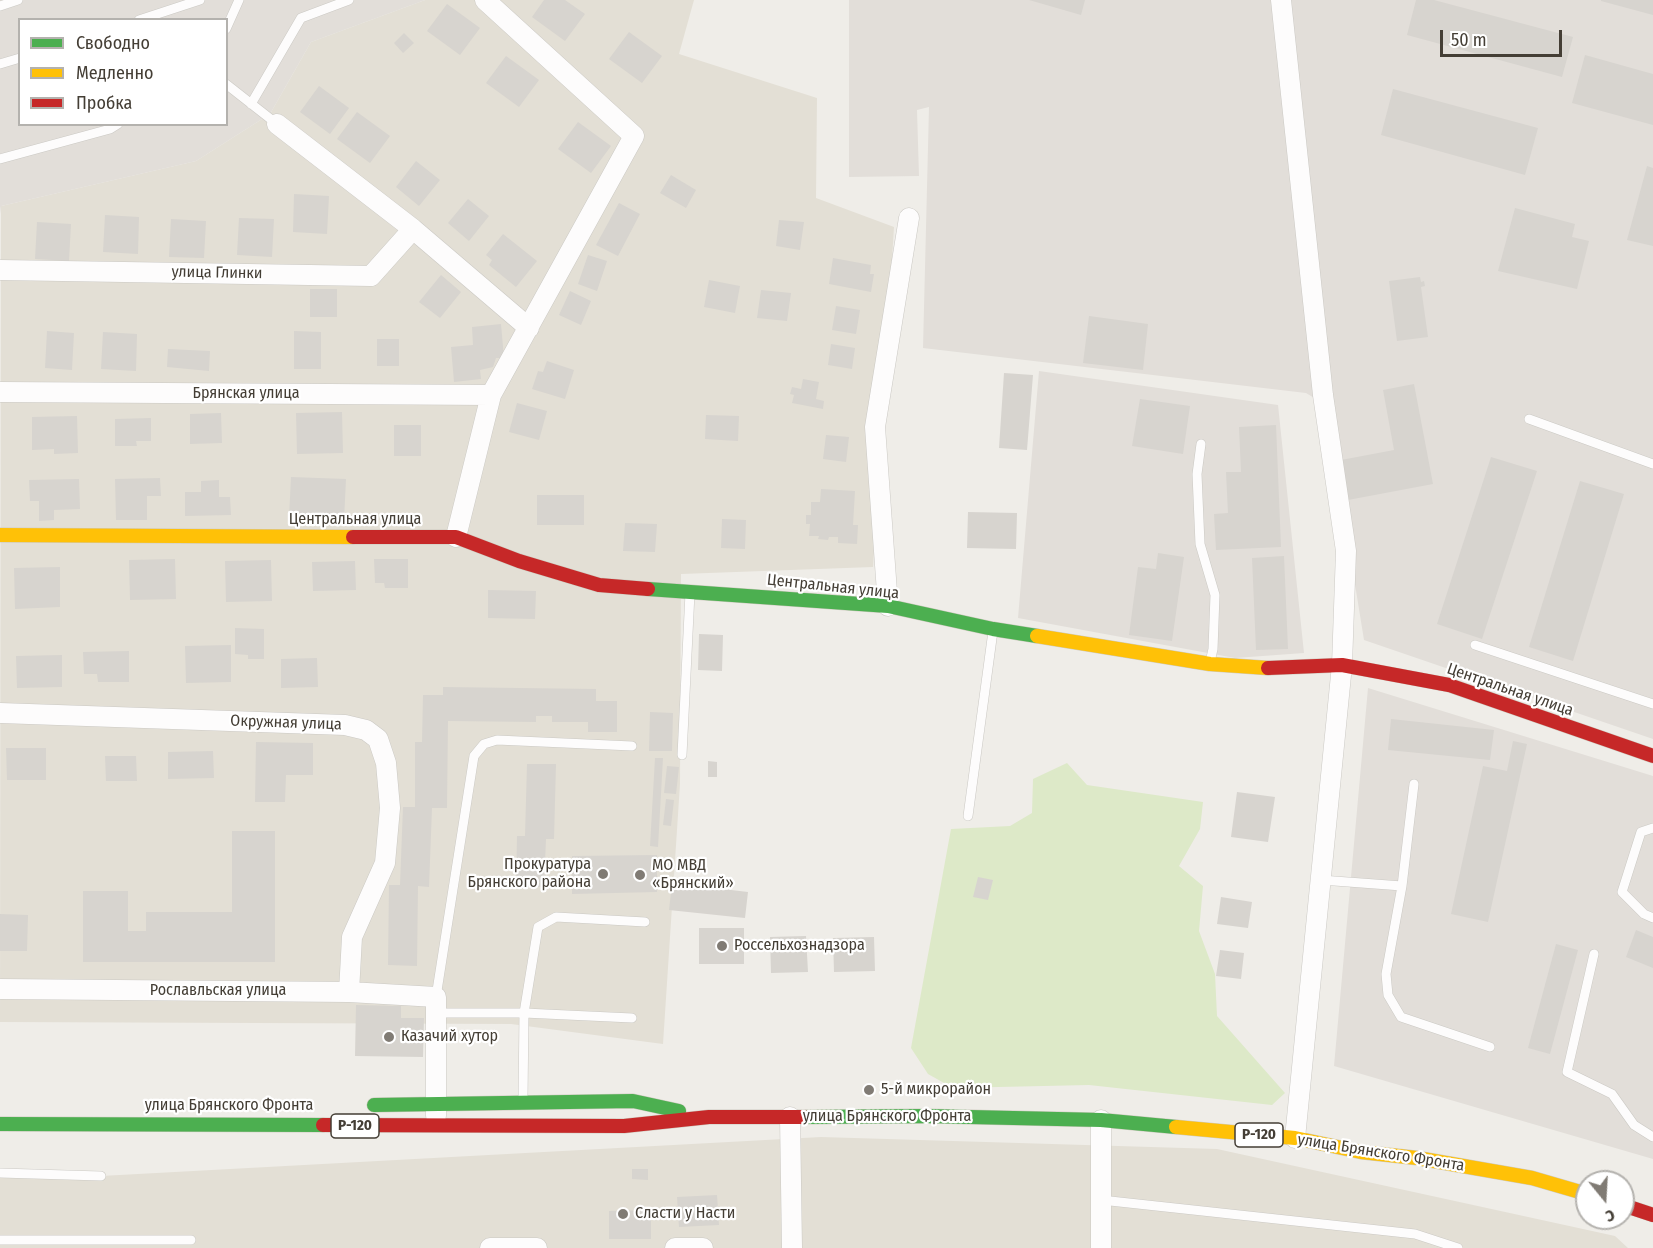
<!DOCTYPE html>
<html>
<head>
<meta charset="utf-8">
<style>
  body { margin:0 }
  #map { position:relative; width:1653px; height:1248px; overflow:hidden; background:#efede8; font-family:"Fira Sans Condensed",sans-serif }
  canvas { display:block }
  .legend { position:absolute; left:18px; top:18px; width:210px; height:108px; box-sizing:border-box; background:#fff; border:2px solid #b4b2ae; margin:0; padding:8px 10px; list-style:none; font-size:18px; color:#443e35 }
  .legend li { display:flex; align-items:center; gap:12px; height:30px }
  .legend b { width:30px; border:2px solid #b4b2ae }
  .north { position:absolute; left:1575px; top:1170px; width:60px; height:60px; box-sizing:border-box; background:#fff; border:2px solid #b4b2ae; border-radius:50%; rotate:162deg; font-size:16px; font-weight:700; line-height:24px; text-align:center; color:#443e35 }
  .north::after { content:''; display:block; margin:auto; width:21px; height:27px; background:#807b74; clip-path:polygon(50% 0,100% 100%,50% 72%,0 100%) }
  .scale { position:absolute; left:1440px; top:30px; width:122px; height:27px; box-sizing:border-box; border:3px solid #443e35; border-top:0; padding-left:8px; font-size:18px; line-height:21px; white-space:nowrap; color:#443e35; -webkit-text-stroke:4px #fff; paint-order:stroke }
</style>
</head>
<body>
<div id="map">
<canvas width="1653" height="1248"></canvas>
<ul class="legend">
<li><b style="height:8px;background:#4caf50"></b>Свободно</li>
<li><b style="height:8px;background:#ffc107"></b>Медленно</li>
<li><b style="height:8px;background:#c62828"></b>Пробка</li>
</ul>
<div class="north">С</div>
<div class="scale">50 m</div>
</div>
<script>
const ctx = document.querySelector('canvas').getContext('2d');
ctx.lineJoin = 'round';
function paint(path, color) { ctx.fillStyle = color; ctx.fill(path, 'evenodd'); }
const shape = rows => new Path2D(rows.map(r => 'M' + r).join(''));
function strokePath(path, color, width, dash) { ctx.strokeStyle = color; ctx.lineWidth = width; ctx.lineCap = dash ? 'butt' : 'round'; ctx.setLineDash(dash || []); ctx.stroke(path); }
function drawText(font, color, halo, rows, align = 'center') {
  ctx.font = font + ' "Fira Sans Condensed",sans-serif'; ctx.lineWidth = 4.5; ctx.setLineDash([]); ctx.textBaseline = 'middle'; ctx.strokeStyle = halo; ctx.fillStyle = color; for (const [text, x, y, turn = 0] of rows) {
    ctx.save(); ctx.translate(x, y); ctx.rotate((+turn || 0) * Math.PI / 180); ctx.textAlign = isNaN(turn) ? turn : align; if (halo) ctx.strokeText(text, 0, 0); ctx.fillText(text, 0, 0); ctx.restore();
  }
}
const residential = shape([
  [425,0,694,0,679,54,817,98,816,198,894,227,873,567,681,574,680,784,663,1044,511,1024,0,1022,1,206,196,161,270,114,311,42],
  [821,1137,1217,1149,1615,1236,1628,1248,0,1248,0,1171,101,1176]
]);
const industrial = shape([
  [0,0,425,0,311,42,270,114,196,161,1,206,0,214],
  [20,20,226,20,226,124,20,124],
  [849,0,1653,0,1653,739,1364,640,1326,405,1306,393,923,348,929,107,917,110,919,176,849,177],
  [1039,371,1278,405,1304,653,1235,658,1018,618],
  [1368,688,1653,776,1653,1159,1334,1066]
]);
const green = shape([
  [1067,763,1087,785,1203,802,1200,829,1179,866,1203,886,1199,931,1215,974,1217,1016,1285,1093,1272,1105,1089,1085,953,1088,928,1074,911,1048,951,829,1010,826,1032,813,1033,779]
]);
const building = shape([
  [544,0,565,0,585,14,565,41,532,17],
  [1029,0,1085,0,1081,15],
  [1416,0,1434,0,1573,37,1562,77,1407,35],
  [1601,0,1653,0,1653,15,1601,1],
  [447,4,480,28,460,55,427,31],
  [629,32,662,56,642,83,609,59],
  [404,33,414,43,403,53,394,43],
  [1585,55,1653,74,1653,125,1572,103],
  [506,56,539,80,519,107,486,83],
  [319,86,349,108,330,134,300,112],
  [1393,89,1538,128,1525,175,1381,135],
  [357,112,390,136,370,163,337,139],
  [578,122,611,146,591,173,558,149],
  [416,161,440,180,419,206,396,187],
  [1647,166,1653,168,1653,246,1627,240],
  [671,175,696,190,686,208,660,193],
  [294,194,329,196,327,234,293,232],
  [468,199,489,216,469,241,448,223],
  [619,203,640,214,618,256,596,245],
  [1515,208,1575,224,1572,237,1589,241,1577,289,1498,271],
  [105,215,139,217,138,254,103,252],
  [239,218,274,219,272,257,237,255],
  [171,219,206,221,204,258,169,257],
  [779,220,804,222,800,250,776,246],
  [37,222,71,224,69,261,35,259],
  [503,234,537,261,516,287,489,265,492,260,486,255],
  [588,255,607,261,597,291,578,284],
  [833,258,871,265,870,274,874,274,871,292,829,284],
  [441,275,461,292,440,318,419,302],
  [1420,277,1421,282,1424,281,1425,286,1421,287,1428,337,1397,341,1389,281],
  [709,280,740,286,735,313,704,307],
  [310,289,337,289,337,317,310,317],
  [761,290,791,293,787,321,757,318],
  [570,291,591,301,581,325,559,315],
  [836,306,860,310,856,334,832,330],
  [1089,316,1148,324,1143,370,1083,363],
  [501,324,504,358,496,358,493,367,480,370,481,379,454,382,451,347,473,345,472,327],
  [47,331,74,333,72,370,45,368],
  [294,331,321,332,321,369,294,369],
  [103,332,137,334,136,371,101,369],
  [377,339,399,339,399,366,377,366],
  [831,344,855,348,852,369,828,365],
  [168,349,210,351,209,371,167,367],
  [547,361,574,370,565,399,532,389,538,371,543,372],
  [1004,373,1033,375,1027,450,999,448],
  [803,379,819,382,816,399,824,401,823,409,792,403,794,395,790,394,792,387,801,389],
  [1414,384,1433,484,1348,500,1341,460,1394,450,1383,390],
  [1140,399,1190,406,1183,454,1132,446],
  [517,403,547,411,539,440,509,432],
  [342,412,343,453,297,454,296,413],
  [221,413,222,443,190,444,190,414],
  [706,415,739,416,738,441,705,439],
  [77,416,78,453,54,454,54,449,32,450,32,417],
  [151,418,151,441,136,441,137,446,115,446,115,419],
  [394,425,421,425,421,456,394,456],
  [1276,425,1281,547,1216,550,1214,514,1228,513,1226,472,1241,472,1239,427],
  [826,435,849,437,846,462,823,459],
  [1491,457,1537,471,1482,639,1437,624],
  [291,477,346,479,344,520,289,518],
  [160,478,161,496,147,496,147,520,116,520,115,479],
  [79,479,80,509,54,510,54,520,39,521,39,501,30,501,29,480],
  [219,480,219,497,230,497,231,515,185,516,185,492,201,492,201,481],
  [1580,481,1624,494,1573,661,1529,647],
  [821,489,855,491,853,525,858,525,857,544,838,543,838,537,829,537,828,540,818,539,819,536,809,536,810,524,806,524,806,515,811,515,811,502,820,502],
  [537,495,584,495,584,525,537,525],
  [968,512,1017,513,1016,549,967,548],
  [722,519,746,520,745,549,721,548],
  [625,523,657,524,655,552,623,551],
  [1158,553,1184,557,1172,641,1129,635,1138,567,1156,569],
  [1284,556,1288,649,1256,650,1252,558],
  [175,559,176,599,130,600,129,560],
  [374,559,408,559,408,588,385,588,384,583,375,583],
  [271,560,272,601,226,602,225,561],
  [355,561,356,590,313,591,312,562],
  [60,567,60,607,15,609,14,568],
  [488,590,536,591,535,619,488,618],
  [235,628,264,629,264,659,248,659,248,655,235,654],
  [699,634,723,635,722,671,698,670],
  [231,645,231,682,186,683,185,646],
  [129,651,129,682,98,682,97,674,84,674,83,652],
  [62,655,62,687,17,688,16,656],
  [317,658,318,687,281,688,281,659],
  [443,687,596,689,596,701,617,701,617,732,588,732,588,722,552,722,552,716,536,716,536,722,448,721,447,808,432,808,429,887,418,886,417,966,388,965,389,885,400,885,403,807,415,807,415,742,422,742,423,695,443,695],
  [650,712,673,713,672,751,649,751],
  [1391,719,1494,730,1490,760,1388,750],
  [1513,741,1527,744,1488,922,1451,914,1483,766,1507,771],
  [256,742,313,743,313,775,286,775,285,802,255,802],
  [6,748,46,748,46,780,7,780],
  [213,751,214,778,168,779,168,752],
  [105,756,136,756,137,781,106,781],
  [655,758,663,758,658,847,650,846],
  [708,761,717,762,717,777,708,777],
  [527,764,556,764,554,839,546,839,544,887,516,887,517,836,525,836],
  [667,766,679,767,676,794,664,793],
  [1237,792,1275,797,1268,842,1231,837],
  [666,799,674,800,671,826,663,825],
  [232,831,275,831,275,962,83,962,83,891,128,891,128,931,146,931,146,912,232,912],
  [657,855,657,892,572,894,572,856],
  [978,877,993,880,988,900,973,897],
  [672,883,748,892,745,918,669,910],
  [1221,897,1252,902,1248,928,1217,924],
  [0,914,28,915,27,951,0,951],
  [699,928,744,928,744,964,699,964],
  [1636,930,1653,937,1653,968,1626,957],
  [806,936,808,972,771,973,770,937],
  [874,937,875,971,834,972,833,938],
  [1556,944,1578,950,1550,1054,1528,1048],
  [1220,950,1244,953,1241,979,1216,976],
  [356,1005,401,1006,401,1018,424,1018,423,1057,355,1056],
  [632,1169,648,1169,648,1180,632,1179],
  [717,1195,719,1225,679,1227,677,1197],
  [651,1210,651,1239,609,1239,609,1211]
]);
const lane = shape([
  [0,6,18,0],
  [139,20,200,0],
  [226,29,239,0],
  [0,64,20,58],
  [226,84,277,124],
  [251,104,301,18,349,0],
  [0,159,110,129,118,124],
  [1529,419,1653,464],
  [1201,444,1197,474,1200,544,1215,595,1213,649,1210,662],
  [1475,645,1653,704],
  [682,755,690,593],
  [1414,784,1402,886,1386,974,1388,995,1401,1017,1490,1047],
  [968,816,993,631],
  [1653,828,1641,832,1622,892,1644,914,1653,918],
  [1321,880,1402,886],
  [1594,954,1567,1072,1612,1094,1634,1125,1653,1137],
  [436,997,474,756,484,744,497,740,632,746],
  [436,1013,524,1013,538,927,556,917,645,922],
  [523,1099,524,1013,632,1018],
  [0,1173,101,1176],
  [1101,1200,1415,1234,1458,1248],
  [0,1240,191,1240]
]);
const street = shape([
  [1281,0,1323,395,1346,551,1342,665,1295,1138],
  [277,124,413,229,529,328],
  [0,270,371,276,413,229],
  [0,392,491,395],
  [456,537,491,395,634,136,485,0],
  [888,606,875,427,909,218],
  [0,713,345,725,366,730,378,739,386,763,390,808,385,863,352,937,349,992],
  [0,989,349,992,436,997,436,1116],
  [790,1117,792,1248],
  [1101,1120,1101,1248],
  [490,1248,537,1248],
  [675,1248,703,1248]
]);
const fast = shape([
  [648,589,888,606,993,629,1037,636],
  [374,1105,633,1101,679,1111],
  [804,1117,926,1116,1101,1120,1176,1127],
  [0,1124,323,1125]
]);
const slow = shape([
  [0,535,353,537],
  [1037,636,1210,664,1268,668],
  [1176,1127,1295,1138,1361,1152,1417,1158,1532,1178,1587,1194]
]);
const jam = shape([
  [353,537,456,537,519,561,599,585,648,589],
  [1268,668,1342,665,1449,685,1653,756],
  [323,1125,624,1126,709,1117,804,1117],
  [1623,1205,1653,1215]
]);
const markers = [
  [603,874,6,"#807b74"],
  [640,875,6,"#807b74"],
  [722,946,6,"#807b74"],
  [389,1037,6,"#807b74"],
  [869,1090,6,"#807b74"],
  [623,1214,6,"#807b74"]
];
const shields = [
  [355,1126,48],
  [1259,1135,48]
];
const shieldNames = [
  ["Р-120",355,1126],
  ["Р-120",1259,1135]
];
const streetNames = [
  ["улица Глинки",217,273,1],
  ["Брянская улица",246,394],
  ["Центральная улица",355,520],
  ["Центральная улица",833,587,6],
  ["Центральная улица",1510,690,19],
  ["Окружная улица",286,723,2],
  ["Рославльская улица",218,991],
  ["улица Брянского Фронта",229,1106],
  ["улица Брянского Фронта",887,1117],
  ["улица Брянского Фронта",1381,1153,9]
];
const poiNames = [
  ["Прокуратура",591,865,"right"],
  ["Брянского района",591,883,"right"],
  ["МО МВД",652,866],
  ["«Брянский»",652,884],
  ["Россельхознадзора",734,946],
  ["Казачий хутор",401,1037],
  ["5-й микрорайон",881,1090],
  ["Сласти у Насти",635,1214]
];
paint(residential, '#e3dfd5');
paint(industrial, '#e2ded9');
paint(green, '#dde9c8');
paint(building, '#d7d4cf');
strokePath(lane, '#cbc9c4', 10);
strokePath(street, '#cbc9c4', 21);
strokePath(fast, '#cecabf', 15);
strokePath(slow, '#cecabf', 15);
strokePath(jam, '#cecabf', 15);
strokePath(lane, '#fdfcfc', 9);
strokePath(street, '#fdfcfc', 20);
strokePath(fast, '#4caf50', 14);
strokePath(slow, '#ffc107', 14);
strokePath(jam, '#c62828', 14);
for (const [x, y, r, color] of markers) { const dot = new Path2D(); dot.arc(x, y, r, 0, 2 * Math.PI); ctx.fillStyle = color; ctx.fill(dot); strokePath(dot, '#fff', 2); }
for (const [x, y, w] of shields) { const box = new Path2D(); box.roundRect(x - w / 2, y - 12, w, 24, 4.5); ctx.fillStyle = '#fff'; ctx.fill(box); strokePath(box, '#443e35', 1.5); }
drawText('bold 15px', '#443e35', null, shieldNames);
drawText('16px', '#443e35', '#fff', streetNames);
drawText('16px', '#443e35', '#fff', poiNames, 'left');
</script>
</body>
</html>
